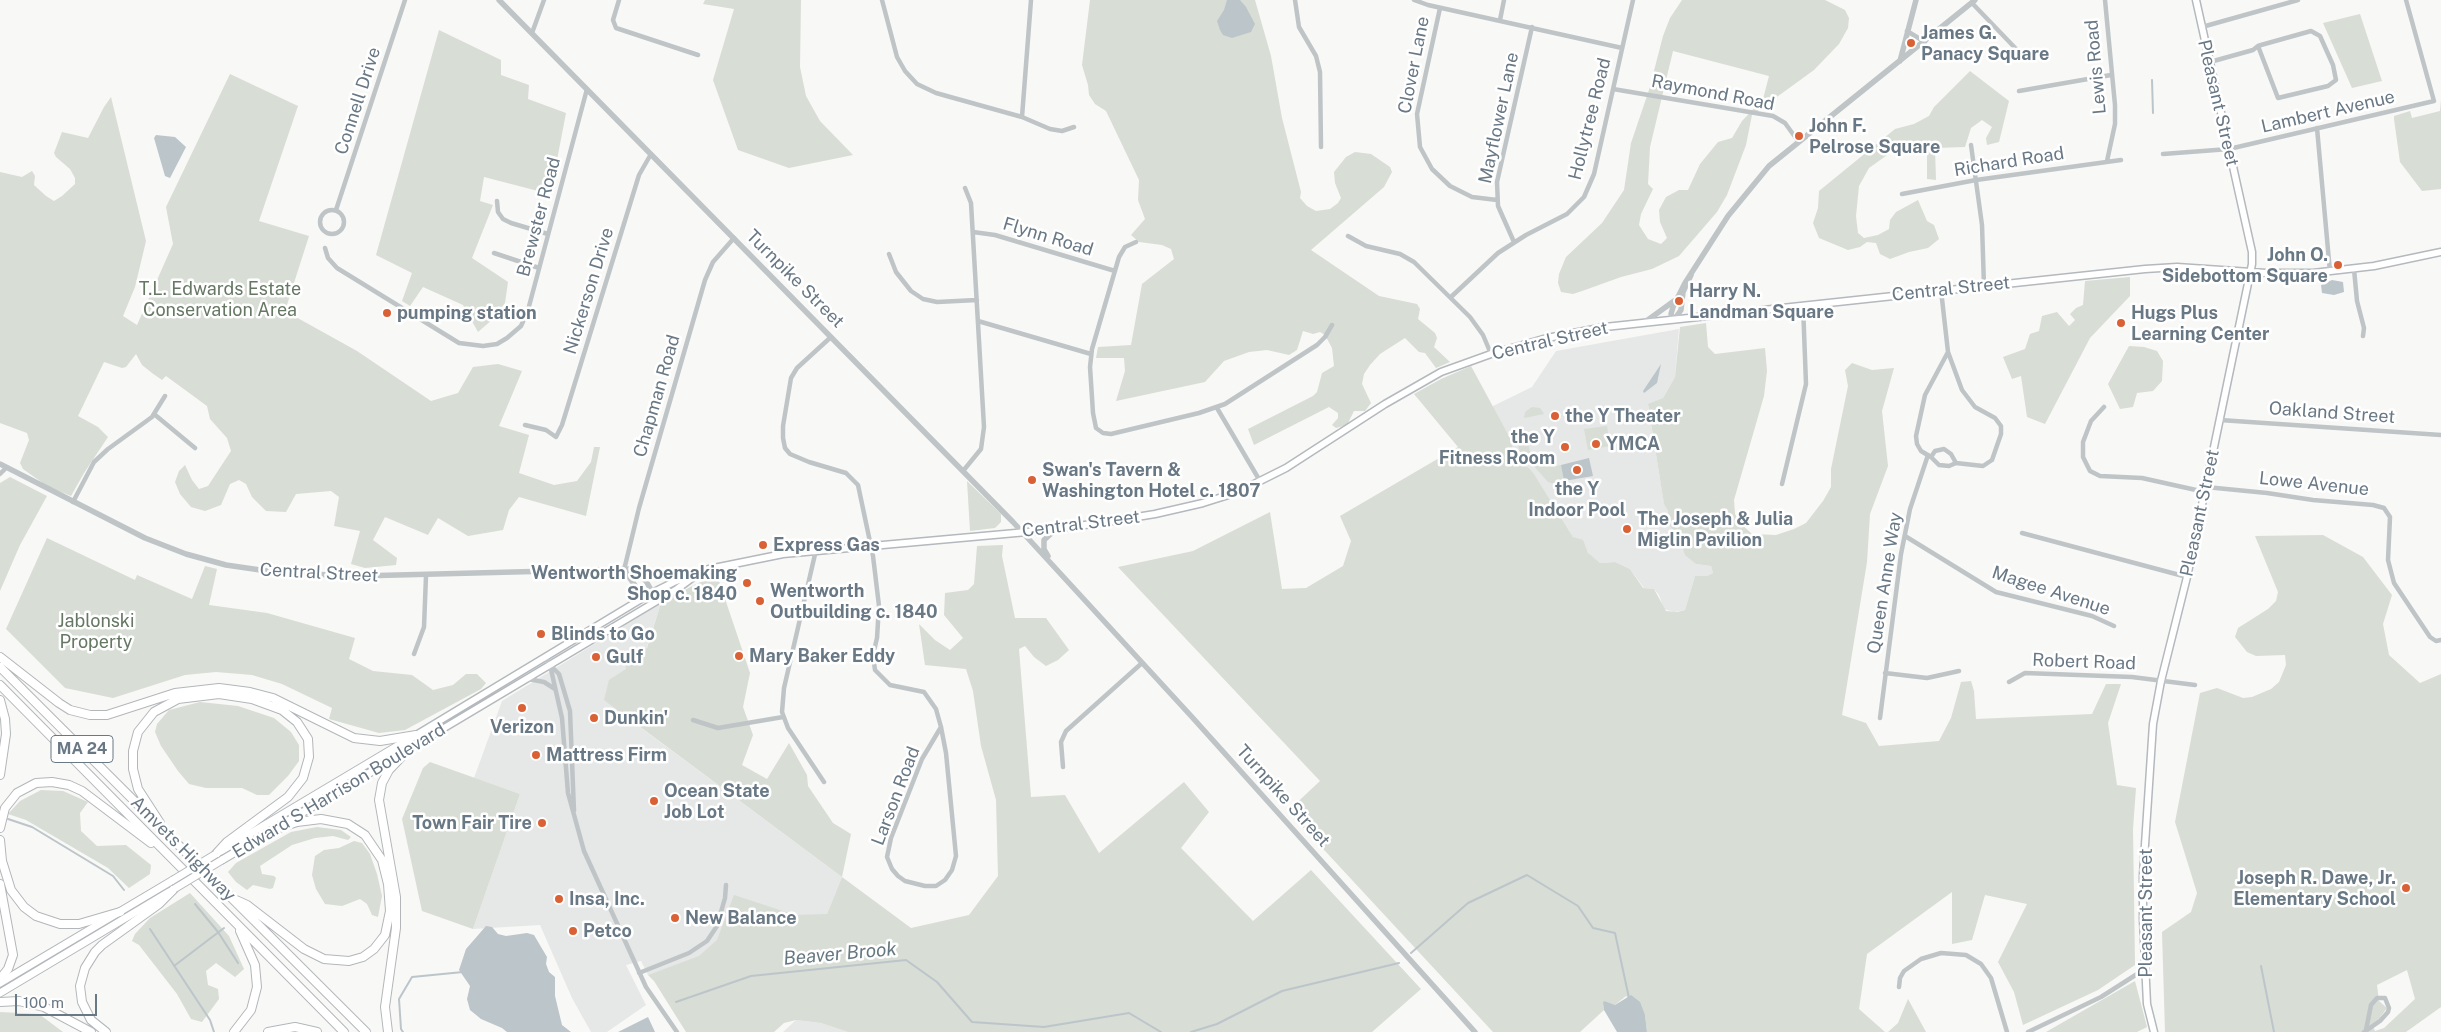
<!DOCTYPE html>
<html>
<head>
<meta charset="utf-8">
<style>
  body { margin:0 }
  #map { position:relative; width:2441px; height:1032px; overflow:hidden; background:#f8f8f6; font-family:"Public Sans",sans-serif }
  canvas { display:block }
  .scale { position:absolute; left:15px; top:994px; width:82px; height:22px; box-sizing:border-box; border:2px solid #697885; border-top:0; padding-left:6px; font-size:15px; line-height:18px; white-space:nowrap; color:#697885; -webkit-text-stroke:4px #fff; paint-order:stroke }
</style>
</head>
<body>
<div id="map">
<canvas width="2441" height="1032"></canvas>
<div class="scale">100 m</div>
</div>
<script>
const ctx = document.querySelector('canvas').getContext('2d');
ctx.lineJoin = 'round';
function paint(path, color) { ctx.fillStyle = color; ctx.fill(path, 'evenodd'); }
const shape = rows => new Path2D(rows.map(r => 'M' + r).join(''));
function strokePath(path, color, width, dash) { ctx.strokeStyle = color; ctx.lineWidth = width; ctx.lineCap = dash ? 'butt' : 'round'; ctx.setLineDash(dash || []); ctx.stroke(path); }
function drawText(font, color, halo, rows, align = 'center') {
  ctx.font = font + ' "Public Sans",sans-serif'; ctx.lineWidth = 5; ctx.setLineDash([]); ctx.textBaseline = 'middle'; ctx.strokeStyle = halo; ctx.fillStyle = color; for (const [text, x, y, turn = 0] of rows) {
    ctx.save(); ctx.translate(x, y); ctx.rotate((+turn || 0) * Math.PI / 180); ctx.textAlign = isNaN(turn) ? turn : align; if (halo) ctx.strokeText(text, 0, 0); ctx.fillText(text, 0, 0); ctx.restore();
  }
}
const built = shape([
  [1679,329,1675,377,1663,398,1648,405,1664,503,1668,511,1666,521,1680,540,1681,547,1696,564,1711,566,1713,573,1707,576,1695,576,1685,610,1674,612,1664,609,1659,595,1654,589,1644,588,1630,569,1615,562,1600,563,1590,556,1583,544,1573,537,1535,476,1529,468,1517,462,1510,438,1491,407,1532,387,1556,351],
  [661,603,625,716,842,877,827,914,648,975,641,961,626,965,646,1005,607,1032,591,1032,572,998,540,925,473,929,520,794,474,778,502,701],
  [796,1020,821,1023,848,1032,783,1032]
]);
const green = shape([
  [705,0,801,0,800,67,806,96,820,121,853,155,789,168,738,150,713,80,734,9,703,4],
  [1090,0,1255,0,1271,56,1282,118,1301,192,1300,198,1307,206,1316,211,1330,209,1338,203,1341,198,1335,183,1334,172,1346,157,1355,152,1371,154,1390,167,1392,172,1384,187,1311,250,1379,296,1417,304,1420,309,1418,319,1435,333,1437,338,1434,347,1450,362,1436,368,1425,353,1419,352,1405,338,1380,354,1370,365,1364,374,1362,384,1371,403,1365,411,1354,411,1347,425,1336,428,1332,425,1338,418,1338,413,1329,407,1254,445,1248,429,1313,396,1317,392,1322,373,1334,366,1332,348,1325,335,1320,332,1313,334,1303,331,1297,350,1289,355,1267,350,1249,352,1224,361,1205,382,1116,401,1125,371,1124,358,1096,358,1098,347,1131,345,1142,284,1174,259,1171,249,1162,245,1139,242,1131,235,1145,219,1138,200,1139,180,1106,111,1095,104,1089,95,1088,85,1082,65],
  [1682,0,1825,0,1845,10,1849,18,1848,28,1839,44,1814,70,1752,115,1746,145,1727,195,1717,212,1679,256,1652,269,1621,277,1585,290,1573,294,1561,292,1558,283,1559,274,1566,257,1602,223,1624,190,1631,143,1649,90,1663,36,1670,18],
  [1673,51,1769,76,1763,99,1742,121,1732,138,1718,142,1700,164,1688,190,1679,190,1666,197,1659,210,1660,222,1667,238,1661,244,1648,239,1639,225,1641,214,1653,189,1648,184,1650,147],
  [2360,14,2382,81,2352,88,2323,23],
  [439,30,501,60,501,75,529,85,528,99,566,113,552,186,542,192,484,177,480,201,493,205,472,258,508,282,505,303,493,319,478,332,463,305,423,287,410,306,402,301,412,273,376,255],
  [1970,71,2009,101,1999,142,1987,145,1986,138,1992,127,1982,120,1971,128,1965,147,1935,148,1936,180,1927,179,1927,148,1913,147,1890,153,1869,168,1859,186,1856,216,1858,233,1864,238,1878,235,1889,229,1890,220,1896,212,1918,200,1927,221,1934,225,1939,239,1928,248,1909,252,1890,259,1880,254,1876,243,1867,242,1860,247,1848,250,1819,238,1813,223,1818,208,1819,191,1895,129,1914,124,1929,116,1934,107],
  [230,74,298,106,259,221,309,236,285,311,357,351,431,401,458,393,473,367,498,364,522,371,499,426,529,435,519,473,554,485,577,481,591,462,594,447,600,447,586,516,519,497,509,510,503,530,468,536,438,518,428,535,385,517,373,540,397,558,396,565,365,568,351,564,360,531,334,526,339,497,331,491,296,494,286,512,266,511,252,497,246,484,239,480,230,484,221,505,205,511,191,507,180,494,175,482,179,471,185,465,192,480,199,489,208,486,231,451,227,438,210,419,207,406,166,376,162,380,152,373,142,365,136,354,126,367,122,368,104,362,78,416,98,427,108,437,84,473,71,496,47,486,23,469,20,463,29,440,27,433,0,423,0,172,22,177,32,171,35,176,34,185,46,196,54,201,62,196,75,184,75,178,70,169,56,157,54,153,62,132,88,138,104,107,111,97,146,241,135,287,123,316,137,325,173,244,166,207],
  [2441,100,2441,189,2422,191,2400,162,2394,119,2394,116,2410,111,2412,118,2440,111],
  [2130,277,2130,296,2090,338,2045,424,2027,417,2021,376,2012,379,2003,357,2025,349,2030,334,2039,331,2042,316,2057,312,2069,326,2075,320,2070,314,2076,308,2083,305,2085,281],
  [1706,323,1708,347,1715,354,1765,348,1767,371,1764,396,1734,500,1735,514,1740,523,1752,534,1776,535,1794,529,1806,523,1823,501,1831,487,1831,469,1848,386,1845,370,1852,363,1872,370,1894,368,1882,411,1888,466,1870,514,1867,562,1842,715,1866,723,1879,746,1939,741,1951,718,1961,682,1971,681,1974,691,1976,719,2092,714,2106,684,2121,684,2108,723,2117,785,2136,788,2133,829,2135,965,2098,990,2023,1025,2014,992,1998,962,2027,904,1985,895,1972,940,1952,944,1952,892,1867,954,1859,1009,1885,1032,1647,1032,1645,1015,1626,996,1615,1005,1603,1003,1604,1010,1580,1032,1493,1032,1288,811,1320,781,1118,567,1193,551,1270,512,1282,589,1306,588,1343,566,1351,541,1340,516,1458,447,1414,394,1441,379,1471,366,1510,438,1517,462,1529,468,1534,474,1573,537,1583,540,1588,553,1600,563,1615,562,1630,569,1643,588,1654,589,1666,611,1677,612,1685,610,1695,576,1707,576,1713,573,1711,566,1696,564,1685,555,1680,540,1666,521,1668,511,1664,504,1648,404,1663,398,1675,377,1680,327],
  [2129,346,2144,347,2157,351,2163,361,2162,381,2153,391,2137,393,2133,407,2120,409,2108,384],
  [1532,407,1540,408,1544,414,1524,418,1525,412],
  [1607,426,1610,446,1588,450,1584,429],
  [1525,429,1532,461,1549,457,1551,467,1561,465,1564,481,1554,484,1548,482,1533,465,1523,462,1515,435],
  [10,477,47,496,20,545,0,591,0,483],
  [967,481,1001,514,1001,522,995,528,970,531],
  [2323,535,2363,557,2392,595,2383,624,2389,655,2420,683,2441,674,2441,1007,2406,1032,2165,1032,2162,932,2191,912,2197,893,2175,822,2200,693,2217,688,2243,698,2252,697,2271,689,2279,682,2286,665,2285,655,2256,656,2247,652,2235,637,2238,628,2268,609,2276,601,2278,592,2255,536],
  [2407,970,2415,999,2384,1028,2375,1031,2373,1027,2387,1008,2379,1001,2377,985],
  [47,538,135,580,137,575,192,599,205,566,217,569,209,605,267,613,355,638,349,659,373,671,412,675,433,690,453,685,466,674,477,674,486,683,481,689,405,730,379,733,329,719,332,708,282,684,252,675,216,672,185,675,113,698,65,688,6,629],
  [1003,545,1002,556,1015,618,1046,618,1069,650,1058,660,1046,666,1034,657,1025,646,1019,649,1031,797,1065,795,1099,853,1184,782,1209,812,1181,848,1253,921,1311,870,1421,989,1372,1032,848,1032,821,1023,796,1020,784,1023,774,1032,686,1032,654,981,648,975,699,956,717,940,734,895,795,915,827,914,842,877,604,700,609,680,626,669,625,658,647,648,661,603,694,585,717,575,750,673,743,707,753,735,742,765,767,779,789,743,807,775,808,786,833,823,851,834,842,877,911,928,969,915,998,876,996,800,981,746,973,691,966,669,925,665,919,624,935,640,950,650,963,638,944,615,945,593,968,590,974,584,977,546],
  [200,702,238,706,274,718,291,732,299,745,299,761,288,776,269,795,257,795,242,788,206,788,189,784,178,771,161,746,155,732,157,724,169,710],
  [430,762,520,794,473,929,422,911,402,819,423,768],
  [41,790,63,791,88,802,80,813,81,831,97,846,126,845,151,865,150,874,129,888,108,868,26,820,8,814,20,801],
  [317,827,341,830,351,837,348,840,333,836,315,838,292,845,260,866,262,874,274,876,276,878,273,888,270,889,253,885,247,890,236,882,228,872,236,863,291,832],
  [354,841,362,843,370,854,377,874,382,896,378,917,372,915,367,904,360,899,342,906,325,904,316,889,312,875,315,856,324,850,339,848],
  [190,893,229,936,244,969,235,977,216,963,206,971,208,985,218,989,219,999,202,1022,191,1019,177,994,139,945,132,941,135,934,150,918],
  [2135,981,2147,1027,2137,1032,2046,1032],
  [1908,999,1926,1032,1888,1032,1898,1023],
  [0,1012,39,1014,63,1032,0,1032]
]);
const water = shape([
  [1227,0,1240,0,1246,7,1255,24,1251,32,1232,38,1223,35,1220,30,1217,21,1224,10],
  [156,135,175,137,186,147,170,178,165,176,154,138],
  [2332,280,2343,282,2344,292,2334,295,2322,293,2321,285],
  [1661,364,1657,383,1644,393,1643,391],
  [1589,458,1593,476,1564,481,1561,465],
  [486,926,492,927,498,934,506,936,527,933,534,935,547,957,546,964,549,972,555,977,555,996,562,1025,571,1032,507,1032,502,1028,481,1019,470,1010,467,999,470,986,459,970,466,949],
  [1631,995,1640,1002,1645,1015,1647,1032,1617,1032,1604,1010,1603,1003,1604,1001,1615,1005],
  [648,1017,655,1032,618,1032]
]);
const stream = shape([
  [2152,80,2153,113],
  [8,819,32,827,113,876,124,890],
  [195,904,218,932,238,963],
  [150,929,210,1020,214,1032],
  [1411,953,1468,903,1527,875,1578,906,1593,928,1615,933,1629,998],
  [174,966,224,928],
  [2261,966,2274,1032],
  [676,1002,751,976,906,960,937,982,972,1022,1044,1027,1129,1013,1161,1032],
  [403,1032,401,1029,399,999,412,977,463,972],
  [1191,1032,1217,1024,1282,991,1399,963]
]);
const minor = shape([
  [619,0,613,20,616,28,698,55],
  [882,0,897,57,905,71,917,84,936,93,1022,117,1050,129,1062,131,1074,127],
  [1295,0,1299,27,1316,56,1320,72,1321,147],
  [1414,0,1428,5,1622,48],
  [2105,0,2115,105,2115,124,2107,161],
  [1972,3,2019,52],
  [1440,8,1417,114,1420,147,1432,169,1450,186,1472,197,1497,200],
  [1500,20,1504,0],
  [2202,27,2298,0],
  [1907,31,1925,42],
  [532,33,544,0],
  [2210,62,2253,50,2258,46,2261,45,2311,31,2320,36,2333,65,2336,80,2328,86,2278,98,2258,46],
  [1613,89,1773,116,1785,123,1798,141],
  [2019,91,2111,75],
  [1022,117,1031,0],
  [2317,128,2330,272],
  [1971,145,1982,225,1984,286],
  [2163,154,2229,149,2434,101,2406,0],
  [1902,194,1976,180,2121,160],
  [497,201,498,212,503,219,511,223,548,234],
  '320 222a12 12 0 1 1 24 0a12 12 0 1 1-24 0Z',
  [336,210,405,0],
  [973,232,995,235,1115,271],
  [1348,236,1366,246,1400,254,1414,262,1470,317,1483,335,1491,354],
  [1136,242,1125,247,1119,257,1092,349,1090,367,1093,413,1096,428,1103,433,1111,434,1199,413,1225,404,1317,345,1325,337,1332,325],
  [1514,242,1498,206,1497,182,1532,27],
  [325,248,328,258,337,268,459,343,483,346,497,344,507,338,521,326,528,310,587,89],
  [494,253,539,268],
  [889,254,896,272,911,291,923,299,937,302,977,300],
  [2354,269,2357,301,2364,328,2363,336],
  [1941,290,1948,352,1962,390,1975,407,1995,418,2001,426,2001,434,1992,460,1983,466,1956,463,1949,466,1939,465,1931,457,1921,451,1917,444,1916,436,1925,395,1948,352],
  [1451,297,1498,253,1526,235,1567,214,1584,197,1594,174,1633,0],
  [978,321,1091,354],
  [831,337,797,368,791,378,783,426,783,438,785,448,790,454,809,462,846,473,858,485,873,556,879,606,877,638,873,655,875,670,890,685,924,692,936,709,941,727,946,753,956,856,952,870,945,880,936,886,925,886,905,881,898,876,892,869,887,857,891,838,922,759,941,727],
  [2104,407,2091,421,2083,442,2083,457,2090,471,2100,476,2142,478,2205,492],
  [1217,408,1260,481],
  [154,414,195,448],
  [2220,420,2441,435],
  [525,425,546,430,556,437,562,425,639,175,651,154],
  [1931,457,1935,451,1944,449,1951,454,1956,463],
  [963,471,981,449,984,427,971,203,965,188],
  [0,474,6,468],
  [1782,484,1806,384,1803,305],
  [2206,487,2267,493,2313,500,2373,505,2384,508,2390,517,2388,560,2394,583,2430,637,2436,641,2441,640],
  [73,502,94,462,108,449,152,417,165,396],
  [2022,533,2187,577],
  [1905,536,1996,592,2092,616,2114,626],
  [816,550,784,688,782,712,788,728,824,782],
  [624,570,639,508,705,280,713,262,734,238],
  [414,654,424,627,426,576],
  [545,657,550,665,562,718,568,793,584,851,646,987,677,1032],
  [550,665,559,674,570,711,574,811],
  [1885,673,1927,678,1959,671],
  [528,679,544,682,555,689],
  [2009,682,2025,673,2132,677,2195,685],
  [1880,718,1901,554,1910,509,1928,455],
  [693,720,718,728,783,717],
  [1063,767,1061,742,1066,731,1142,663],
  [639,973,689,953,707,941,717,926,725,898,726,885],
  [1899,987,1900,978,1904,971,1921,959,1941,953,1966,955,1981,964,1991,978,2007,1032],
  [2028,1032,2101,997,2145,969],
  [2364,1032,2380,1021,2388,1012,2389,1008,2385,998,2377,998,2371,1005,2366,1030]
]);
const tertiary = shape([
  [499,0,1013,522,1192,717,1475,1032],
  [1900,61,1916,0],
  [1691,275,1683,292,1681,310,1674,320,1671,314,1673,307,1685,283,1728,216,1769,166,1975,0],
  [1645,322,1674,301],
  [0,464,145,538,186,554,226,565,281,573,359,576,629,569,637,573,646,581,650,588,648,595],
  [1048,556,1044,549,1044,540,1056,529],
  [624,570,639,591,648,595,652,603]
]);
const secondary = shape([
  [416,735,648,595,674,582,709,569,783,554,1038,531,1100,523,1155,514,1203,503,1238,492,1286,468,1385,404,1441,372,1491,354,1547,338,1605,327,2145,269,2177,267,2266,273,2313,273,2374,266,2441,252],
  [409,749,677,589,692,578],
  [2154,1032,2147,1004,2143,919,2143,875,2153,724,2161,681,2187,577,2252,264,2252,252,2196,0]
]);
const primary = shape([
  [221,851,414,736],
  [222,860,405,752],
  [0,983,173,880],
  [0,993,169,892]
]);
const motorway = shape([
  [0,657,59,703,70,710,90,715,107,715,175,693,219,688,250,692,273,698,354,738,380,741,416,735],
  [0,667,366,1032],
  [0,685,344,1032],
  [0,700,5,719,6,734,0,775],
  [160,823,138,789,133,769,133,751,138,732,154,712,178,699,219,694,252,699,282,710,297,722,308,739,309,757,303,778,288,797,227,842,216,854],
  [0,828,5,808,17,793,36,783,52,782,69,785,82,791,151,843],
  [0,840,2,861,11,890,24,907,36,916,60,924,79,924,120,912],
  [0,884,13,955,8,969,0,979],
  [236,900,247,905,304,949,324,959,349,961,363,957,374,949,385,935,390,911,388,884,382,860,365,835,348,824,321,819,297,822,270,831],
  [0,1002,19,1001,44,1007,91,1032],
  [106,1032,91,1020,82,1002,80,986,85,968,95,952,102,945,159,904,174,889],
  [234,1032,251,1010,257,987,255,965,240,931],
  [268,1032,295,1027,317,1032],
  [388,1032,385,1007,396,928,396,897,379,800,382,783,389,770,409,749]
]);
const primaryBridge = shape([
  [173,880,216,854],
  [174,889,222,860]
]);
const markers = [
  [1911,43,5,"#da6035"],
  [1799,136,5,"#da6035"],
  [2338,265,5,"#da6035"],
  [1679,301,5,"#da6035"],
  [387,313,5,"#da6035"],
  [2121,323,5,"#da6035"],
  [1555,416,5,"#da6035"],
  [1596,444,5,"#da6035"],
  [1565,447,5,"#da6035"],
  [1577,470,5,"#da6035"],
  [1032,480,5,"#da6035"],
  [1627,529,5,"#da6035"],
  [763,545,5,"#da6035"],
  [747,583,5,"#da6035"],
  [760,601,5,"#da6035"],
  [541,634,5,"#da6035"],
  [739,656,5,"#da6035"],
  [596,657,5,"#da6035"],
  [522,708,5,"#da6035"],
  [594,718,5,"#da6035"],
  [536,755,5,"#da6035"],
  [654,801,5,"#da6035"],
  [542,823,5,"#da6035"],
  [2406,888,5,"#da6035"],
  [559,899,5,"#da6035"],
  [675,918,5,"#da6035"],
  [573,931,5,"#da6035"]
];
const shields = [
  [82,749,62]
];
const shieldNames = [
  ["MA 24",82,749]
];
const poiNames = [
  ["James G.",1921,33],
  ["Panacy Square",1921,54],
  ["John F.",1809,126],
  ["Pelrose Square",1809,147],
  ["John O.",2328,255,"right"],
  ["Sidebottom Square",2328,276,"right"],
  ["Harry N.",1689,291],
  ["Landman Square",1689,312],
  ["pumping station",397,313],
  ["Hugs Plus",2131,313],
  ["Learning Center",2131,334],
  ["the Y Theater",1565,416],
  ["the Y",1555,437,"right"],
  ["Fitness Room",1555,458,"right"],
  ["YMCA",1606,444],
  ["Swan's Tavern &",1042,470],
  ["Washington Hotel c. 1807",1042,491],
  ["the Y",1577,489,"center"],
  ["Indoor Pool",1577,510,"center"],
  ["The Joseph & Julia",1637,519],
  ["Miglin Pavilion",1637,540],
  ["Express Gas",773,545],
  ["Wentworth Shoemaking",737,573,"right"],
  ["Shop c. 1840",737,594,"right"],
  ["Wentworth",770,591],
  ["Outbuilding c. 1840",770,612],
  ["Blinds to Go",551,634],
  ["Mary Baker Eddy",749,656],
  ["Gulf",606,657],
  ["Dunkin'",604,718],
  ["Verizon",522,727,"center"],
  ["Mattress Firm",546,755],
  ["Ocean State",664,791],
  ["Job Lot",664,812],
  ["Town Fair Tire",532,823,"right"],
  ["Joseph R. Dawe, Jr.",2396,878,"right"],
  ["Elementary School",2396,899,"right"],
  ["Insa, Inc.",569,899],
  ["New Balance",685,918],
  ["Petco",583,931]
];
const streetNames = [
  ["Clover Lane",1414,65,-79],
  ["Lewis Road",2096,67,-95],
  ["Raymond Road",1713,93,11],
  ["Connell Drive",358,101,-72],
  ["Pleasant Street",2218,103,77],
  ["Lambert Avenue",2328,112,-13],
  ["Mayflower Lane",1499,118,-78],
  ["Hollytree Road",1590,119,-76],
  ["Richard Road",2009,162,-9],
  ["Brewster Road",539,217,-75],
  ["Flynn Road",1048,237,17],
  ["Turnpike Street",795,279,45],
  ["Central Street",1951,289,-6],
  ["Nickerson Drive",589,291,-73],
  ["Central Street",1550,341,-13],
  ["Chapman Road",657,396,-74],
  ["Oakland Street",2332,413,4],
  ["Lowe Avenue",2314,484,6],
  ["Pleasant Street",2200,513,-78],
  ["Central Street",1081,524,-7],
  ["Central Street",319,573,3],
  ["Queen Anne Way",1885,583,-81],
  ["Magee Avenue",2051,591,18],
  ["Robert Road",2084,662,2],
  ["Edward S Harrison Boulevard",339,791,-31],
  ["Larson Road",896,796,-69],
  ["Turnpike Street",1283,796,48],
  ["Amvets Highway",183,849,45],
  ["Pleasant Street",2146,913,-90]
];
const parkNames = [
  ["T.L. Edwards Estate",220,289],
  ["Conservation Area",220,310],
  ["Jablonski",96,621],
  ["Property",96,642]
];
const waterNames = [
  ["Beaver Brook",840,954,-5]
];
paint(built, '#e6e7e7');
paint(green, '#d8ddd5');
paint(water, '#bcc5ca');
strokePath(stream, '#bcc5ca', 2);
strokePath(secondary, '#b4b9be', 9);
strokePath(primary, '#b3b8bc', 9);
strokePath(motorway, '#b3b7ba', 10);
strokePath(minor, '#bfc4c7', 4.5);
strokePath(tertiary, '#bfc4c7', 5.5);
strokePath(secondary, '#fff', 6);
strokePath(primary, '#fff', 7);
strokePath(motorway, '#fff', 8);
strokePath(primaryBridge, '#b3b8bc', 9, []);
strokePath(primaryBridge, '#fff', 7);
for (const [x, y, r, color] of markers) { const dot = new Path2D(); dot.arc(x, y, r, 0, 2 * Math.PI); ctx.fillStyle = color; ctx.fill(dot); strokePath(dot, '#fff', 2); }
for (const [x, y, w] of shields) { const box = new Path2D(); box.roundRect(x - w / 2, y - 13.5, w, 27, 4); ctx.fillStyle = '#fff'; ctx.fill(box); strokePath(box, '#697885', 1); }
drawText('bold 16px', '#697885', null, shieldNames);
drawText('bold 18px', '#697885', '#fff', poiNames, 'left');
drawText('18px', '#697885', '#fff', streetNames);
drawText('18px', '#667864', '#fff', parkNames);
drawText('italic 19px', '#657880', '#fff', waterNames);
</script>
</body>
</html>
